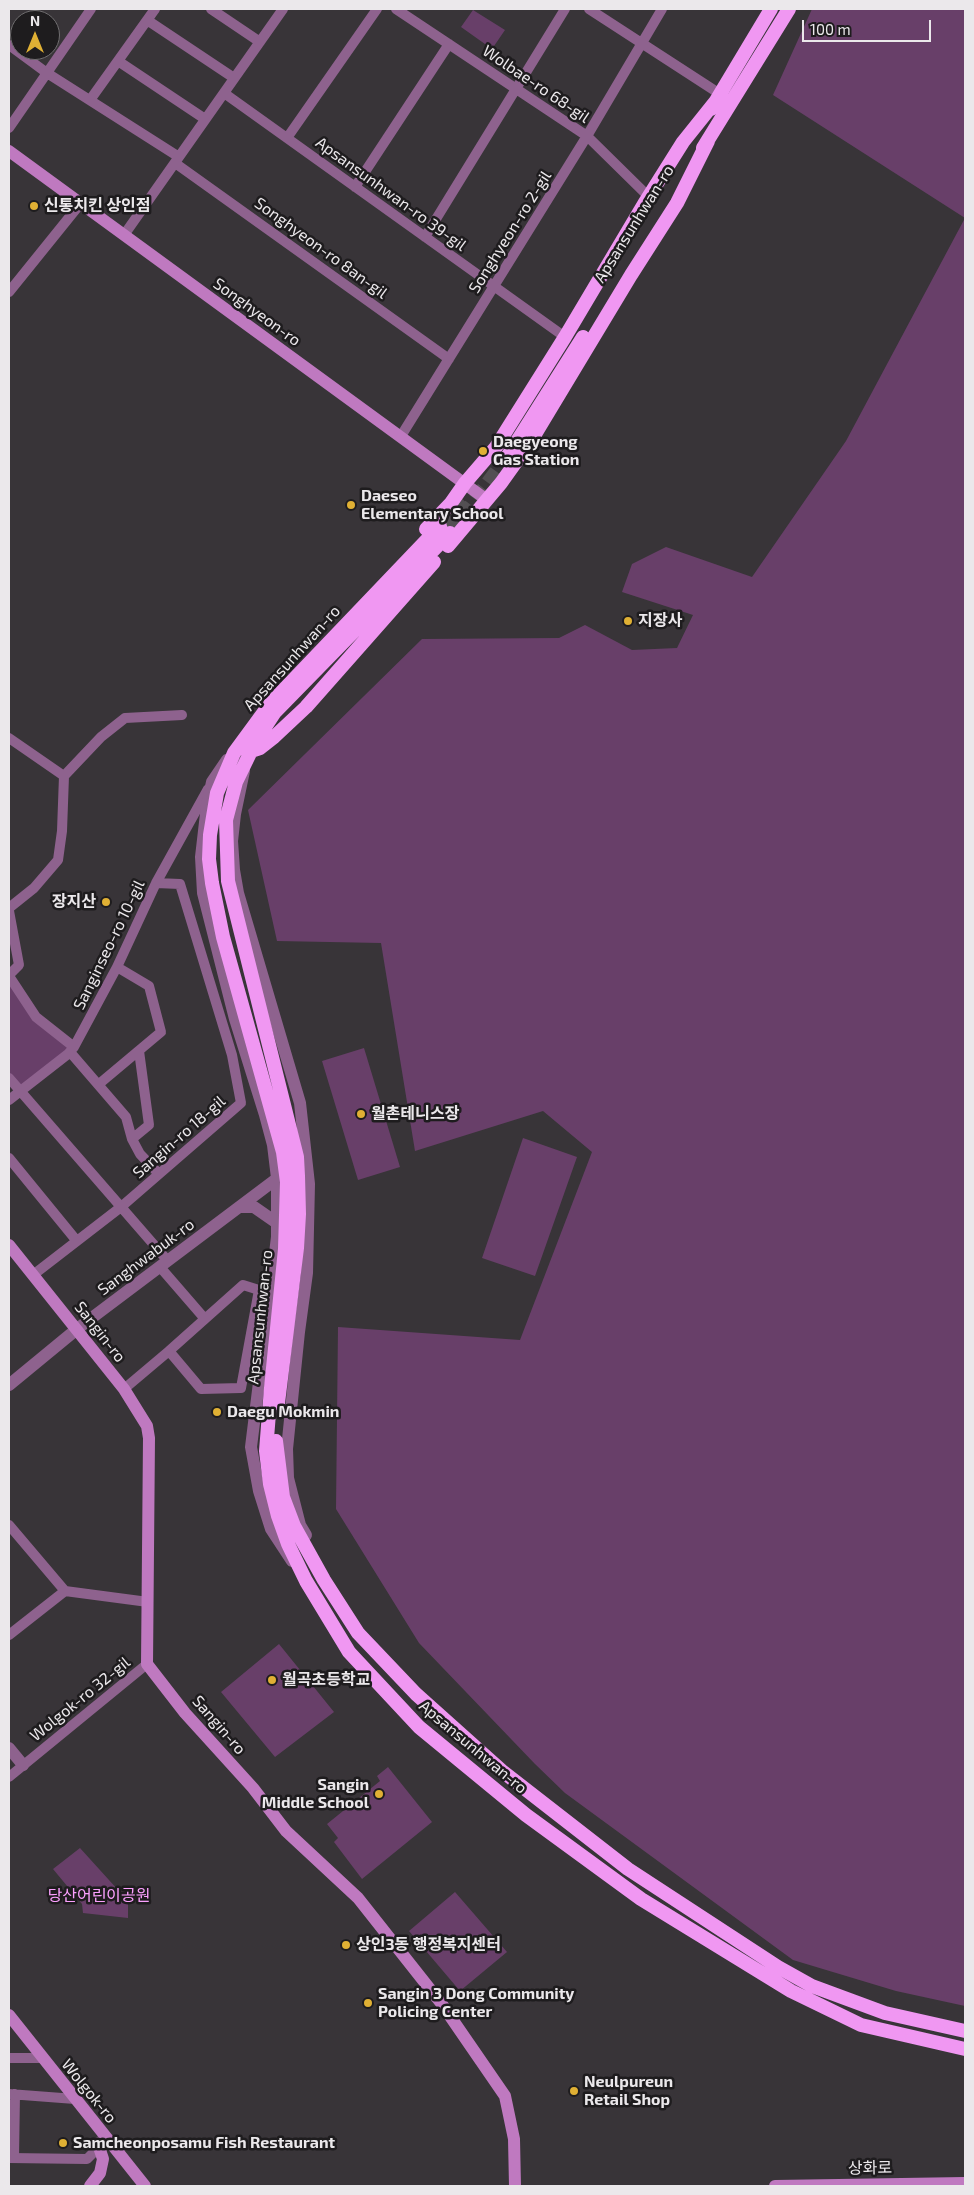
<!DOCTYPE html>
<html>
<head>
<meta charset="utf-8">
<style>
  body { margin:0 }
  #map { position:relative; width:974px; height:2195px; overflow:hidden; background:#383438; font-family:"Exo 2",sans-serif }
  canvas { display:block }
  .frame { position:absolute; inset:0; border:10px solid #ebe8eb; pointer-events:none }
  .north { position:absolute; left:10px; top:10px; width:50px; height:50px; box-sizing:border-box; background:#1e1c1e; border:1px solid #706e70; border-radius:50%; rotate:0deg; font-size:14px; font-weight:700; line-height:20px; text-align:center; color:#ebe8eb }
  .north::after { content:''; display:block; margin:auto; width:18px; height:22px; background:#e0b034; clip-path:polygon(50% 0,100% 100%,50% 72%,0 100%) }
  .scale { position:absolute; left:802px; top:20px; width:129px; height:22px; box-sizing:border-box; border:2px solid #ebe8eb; border-top:0; padding-left:6px; font-size:15px; line-height:18px; white-space:nowrap; color:#ebe8eb; -webkit-text-stroke:4px #1e1c1e; paint-order:stroke }
</style>
</head>
<body>
<div id="map">
<canvas width="974" height="2195"></canvas>
<div class="frame"></div>
<div class="north">N</div>
<div class="scale">100 m</div>
</div>
<script>
const ctx = document.querySelector('canvas').getContext('2d');
ctx.lineJoin = 'round';
function paint(path, color) { ctx.fillStyle = color; ctx.fill(path, 'evenodd'); }
const shape = rows => new Path2D(rows.map(r => 'M' + r).join(''));
function strokePath(path, color, width, dash) { ctx.strokeStyle = color; ctx.lineWidth = width; ctx.lineCap = dash ? 'butt' : 'round'; ctx.setLineDash(dash || []); ctx.stroke(path); }
function drawText(font, color, halo, rows, align = 'center') {
  ctx.font = font + ' "Exo 2","Noto Sans KR",sans-serif'; ctx.lineWidth = 5; ctx.setLineDash([]); ctx.textBaseline = 'middle'; ctx.strokeStyle = halo; ctx.fillStyle = color; for (const [text, x, y, turn = 0] of rows) {
    ctx.save(); ctx.translate(x, y); ctx.rotate((+turn || 0) * Math.PI / 180); ctx.textAlign = isNaN(turn) ? turn : align; if (halo) ctx.strokeText(text, 0, 0); ctx.fillText(text, 0, 0); ctx.restore();
  }
}
const green = shape([
  [812,9,965,9,965,2006,896,1991,793,1960,565,1793,535,1764,419,1643,336,1509,338,1327,520,1340,592,1152,543,1111,415,1151,381,943,277,941,248,810,422,639,559,638,585,625,632,650,677,648,693,615,622,592,632,564,666,547,752,577,846,441,965,218,773,95],
  [473,10,505,30,492,49,461,27],
  [9,978,36,1017,74,1047,20,1092,9,1078],
  [364,1048,400,1167,358,1180,322,1061],
  [523,1138,577,1157,535,1276,482,1258],
  [279,1644,334,1712,275,1757,221,1692],
  [388,1767,432,1822,362,1879,334,1842,338,1838,327,1824,380,1781,377,1776],
  [80,1848,128,1901,128,1918,83,1913,82,1904,53,1869],
  [455,1892,507,1952,460,1991,409,1931]
]);
const trunkTunnel = shape([
  [440,526,467,498],
  [450,533,507,457]
]);
const minor = shape([
  [211,9,260,42],
  [396,9,587,136,649,197],
  [589,9,720,94],
  [147,20,234,78],
  [9,45,47,73,179,157],
  [118,61,205,119],
  [224,93,565,337],
  [90,100,155,9],
  [9,128,91,9],
  [287,138,377,9],
  [175,163,449,359],
  [355,187,449,44],
  [124,235,283,9],
  [425,237,565,9],
  [9,292,80,204],
  [401,436,587,136,662,9],
  [9,738,64,776],
  [9,908,34,888,58,860,62,831,64,776,101,737,125,718,182,715],
  [9,911,19,965,9,975],
  [9,976,36,1017,74,1047],
  [70,1052,126,1117,132,1139,140,1154,159,1174],
  [9,1078,168,1261],
  [99,1084,161,1032,149,986,117,967],
  [9,1100,68,1054,74,1047,117,967,156,883,208,789],
  [132,1139,149,1125,139,1051],
  [9,1158,76,1240],
  [160,1267,205,1319],
  [33,1275,121,1207,241,1103,232,1055,180,884,156,883],
  [124,1389,169,1351,201,1389,241,1388,259,1290,243,1285,169,1351],
  [9,1525,65,1591,148,1602],
  [9,1635,65,1591],
  [9,1777,147,1664],
  [9,2058,42,2058],
  [9,2094,75,2099],
  [9,2158,87,2159,99,2147,100,2141],
  [14,2158,15,2094]
]);
const tertiary = shape([
  [227,760,212,782,207,805,201,857,203,893,235,1019,265,1115,273,1145,277,1178,277,1237,251,1447,259,1491,271,1529,292,1561],
  [244,771,235,814,232,841,234,870,238,893,300,1103,309,1184,307,1273,299,1332,287,1449,288,1478,300,1525,306,1535],
  [239,1207,254,1207,277,1223],
  [9,1385,77,1329,283,1174],
  [9,1748,23,1765]
]);
const secondary = shape([
  [9,151,487,500],
  [9,1245,124,1389,147,1426,149,1438,147,1664,185,1713,253,1788,286,1831,358,1898,441,2003,505,2096,514,2139,515,2186],
  [9,2015,145,2186],
  [90,2186,100,2173,103,2159,99,2147],
  [775,2186,965,2183]
]);
const trunk = shape([
  [711,109,771,9],
  [703,148,789,9],
  [507,457,583,337],
  [440,526,270,704,234,753,217,793,210,835,209,859,212,883,223,937,283,1152,287,1182,285,1249,271,1388,266,1451,270,1484,278,1516,288,1544,306,1581,349,1652,419,1727,526,1815,641,1899,791,1991,861,2025,965,2049],
  [426,529,451,503,465,483,496,447,565,337,644,204,683,142,715,102],
  [448,546,501,483,531,441,631,275,677,203,708,141],
  [251,751,260,748,274,737,306,707,434,562],
  [278,1403,297,1248,299,1214,298,1176,297,1157,228,881,226,820,236,782,256,741,275,712,450,533],
  [276,1441,283,1497,294,1526,324,1580,358,1633,416,1694,502,1771,628,1869,778,1967,812,1986,885,2013,965,2031]
]);
const markers = [
  [34,206,5,"#e0b034"],
  [483,451,5,"#e0b034"],
  [351,505,5,"#e0b034"],
  [628,621,5,"#e0b034"],
  [106,902,5,"#e0b034"],
  [361,1114,5,"#e0b034"],
  [217,1412,5,"#e0b034"],
  [272,1680,5,"#e0b034"],
  [379,1794,5,"#e0b034"],
  [346,1945,5,"#e0b034"],
  [368,2003,5,"#e0b034"],
  [574,2091,5,"#e0b034"],
  [63,2143,5,"#e0b034"]
];
const streetNames = [
  ["Wolbae-ro 68-gil",536,84,34],
  ["Apsansunhwan-ro 39-gil",391,194,36],
  ["Apsansunhwan-ro",634,224,-58],
  ["Songhyeon-ro 2-gil",510,232,-58],
  ["Songhyeon-ro 8an-gil",321,248,36],
  ["Songhyeon-ro",257,312,36],
  ["Apsansunhwan-ro",292,658,-48],
  ["Sanginseo-ro 10-gil",109,945,-64],
  ["Sangin-ro 18-gil",179,1137,-41],
  ["Sanghwabuk-ro",146,1257,-37],
  ["Apsansunhwan-ro",260,1317,-84],
  ["Sangin-ro",100,1332,52],
  ["Wolgok-ro 32-gil",80,1699,-39],
  ["Sangin-ro",219,1725,49],
  ["Apsansunhwan-ro",473,1747,40],
  ["Wolgok-ro",89,2091,51],
  ["상화로",870,2168,-1]
];
const poiNames = [
  ["신통치킨 상인점",44,206],
  ["Daegyeong",493,442],
  ["Gas Station",493,460],
  ["Daeseo",361,496],
  ["Elementary School",361,514],
  ["지장사",638,621],
  ["장지산",96,902,"right"],
  ["월촌테니스장",371,1114],
  ["Daegu Mokmin",227,1412],
  ["월곡초등학교",282,1680],
  ["Sangin",369,1785,"right"],
  ["Middle School",369,1803,"right"],
  ["상인3동 행정복지센터",356,1945],
  ["Sangin 3 Dong Community",378,1994],
  ["Policing Center",378,2012],
  ["Neulpureun",584,2082],
  ["Retail Shop",584,2100],
  ["Samcheonposamu Fish Restaurant",73,2143]
];
const parkNames = [
  ["당산어린이공원",99,1896]
];
paint(green, '#683f69');
strokePath(trunkTunnel, '#534f53', 14, [14, 7]);
strokePath(minor, '#8e628e', 10);
strokePath(tertiary, '#8e628e', 12);
strokePath(secondary, '#bf79c0', 12);
strokePath(trunk, '#f097f2', 14);
for (const [x, y, r, color] of markers) { const dot = new Path2D(); dot.arc(x, y, r, 0, 2 * Math.PI); ctx.fillStyle = color; ctx.fill(dot); strokePath(dot, '#1e1c1e', 2); }
drawText('16px', '#ebe8eb', '#1e1c1e', streetNames);
drawText('bold 16px', '#ebe8eb', '#1e1c1e', poiNames, 'left');
drawText('16px', '#fba0fe', '#1e1c1e', parkNames);
</script>
</body>
</html>
